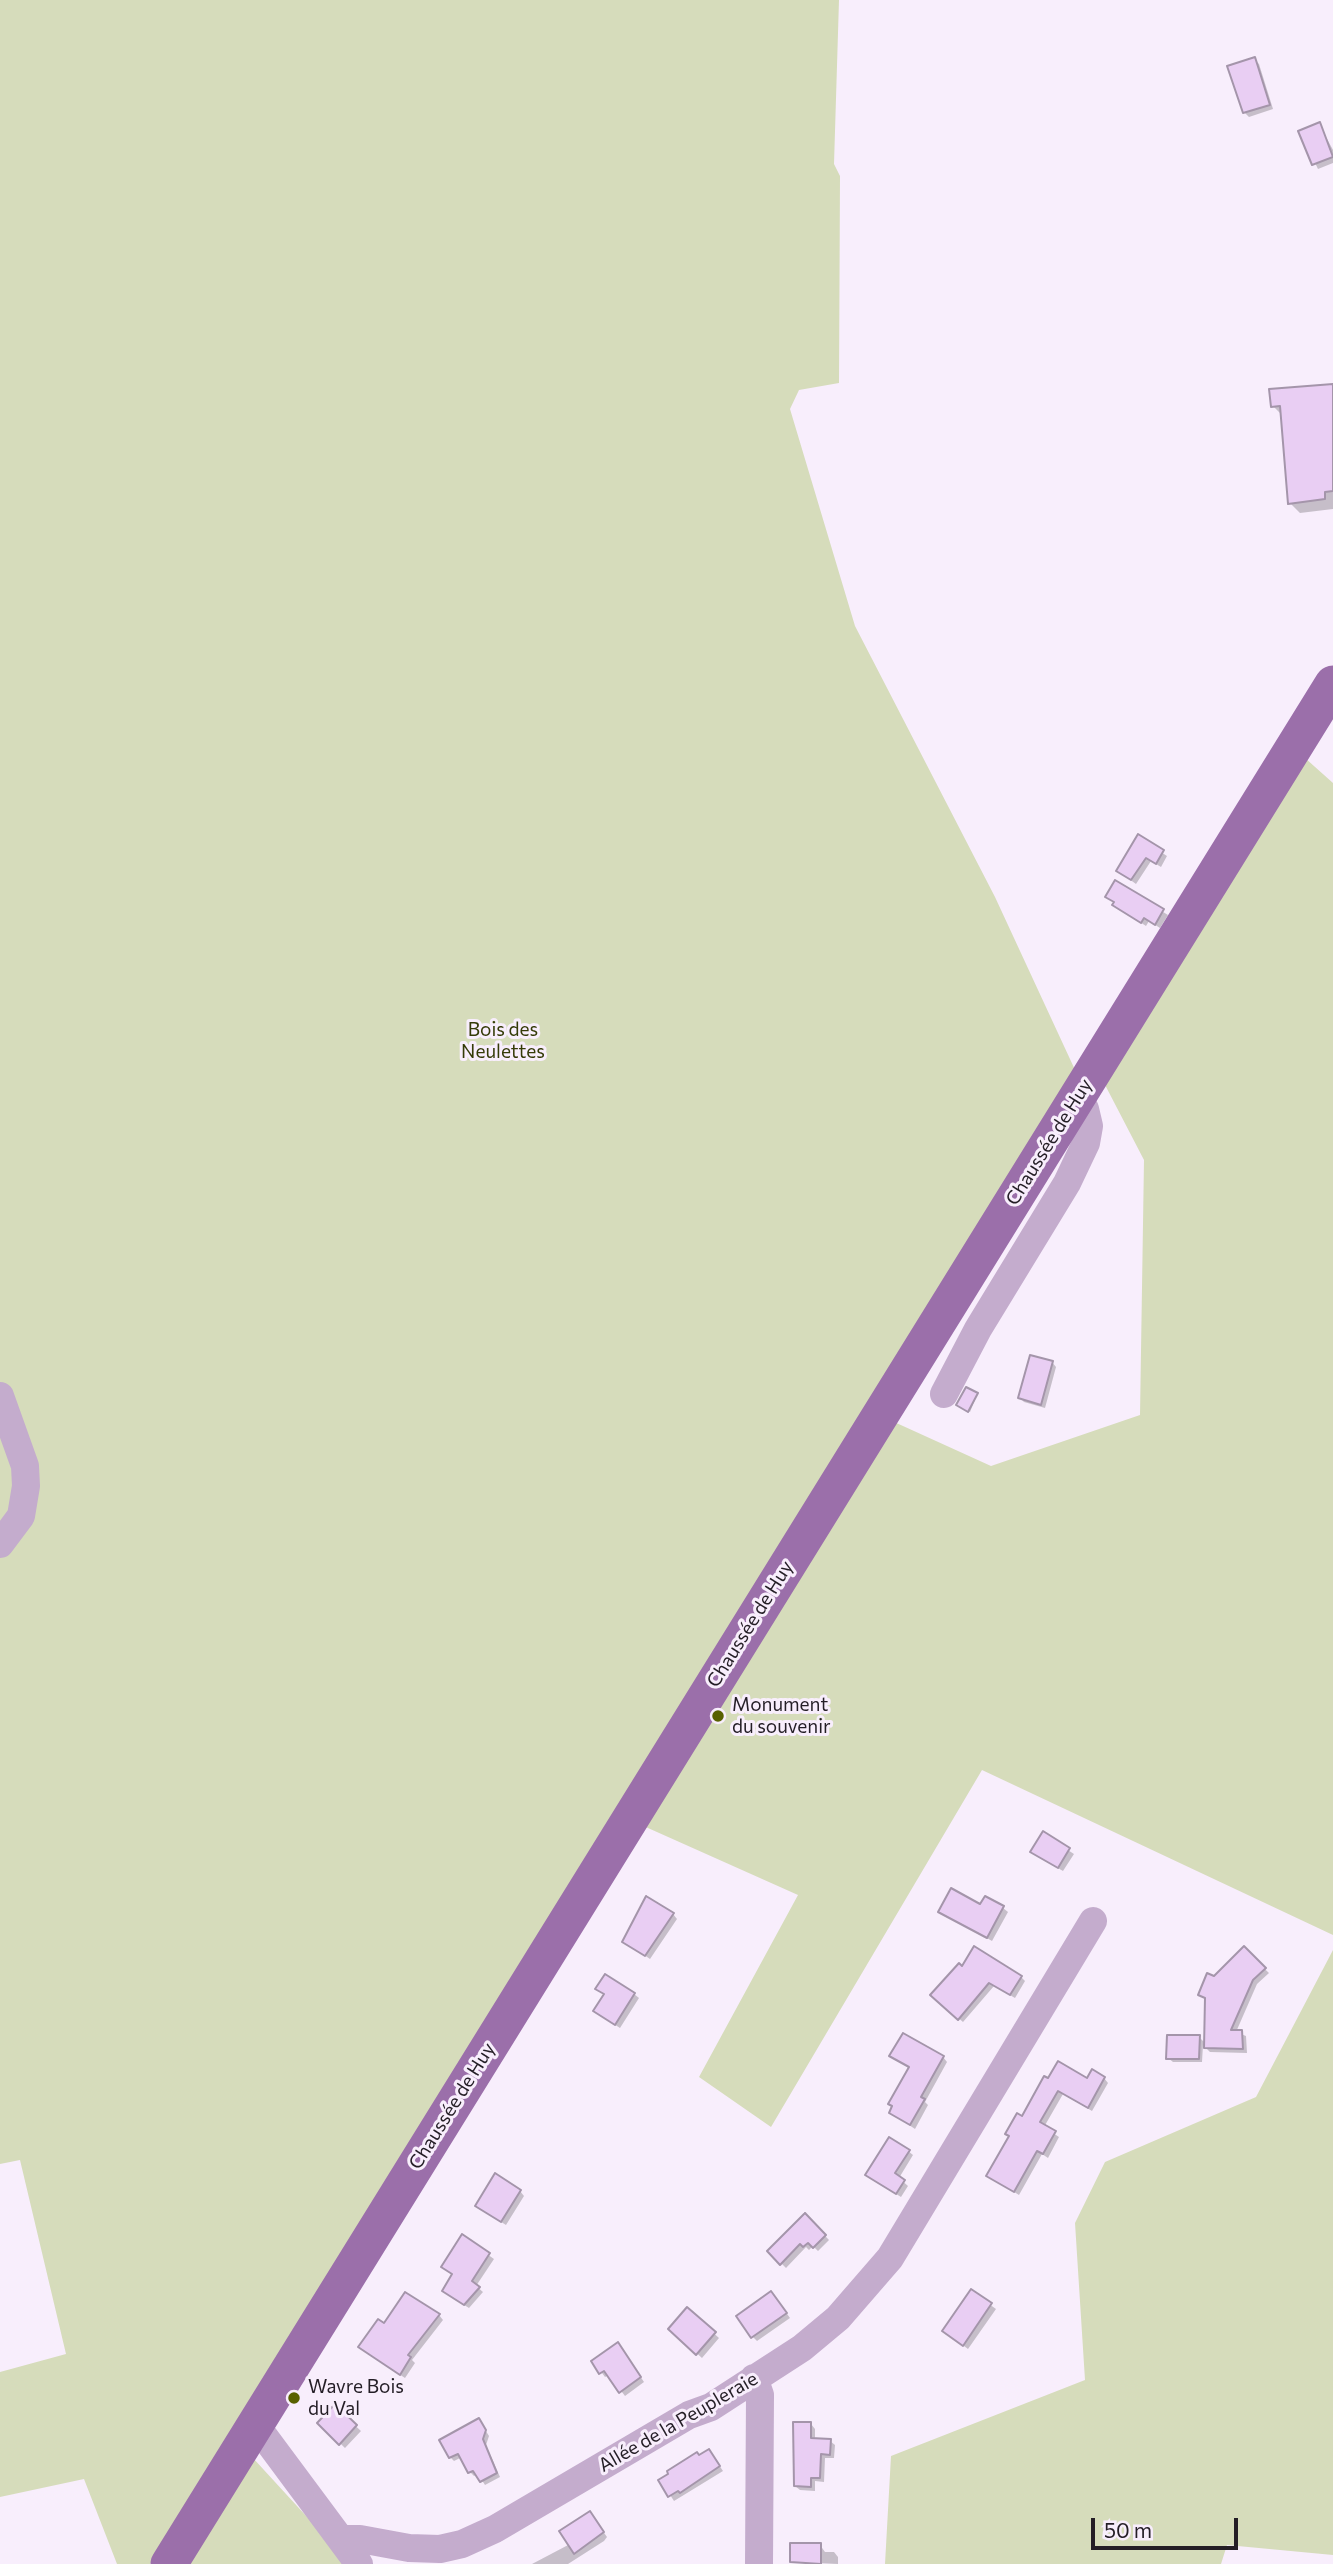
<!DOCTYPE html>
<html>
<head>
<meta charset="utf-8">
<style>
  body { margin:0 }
  #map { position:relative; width:1333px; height:2564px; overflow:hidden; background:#f8eefc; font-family:Commissioner,sans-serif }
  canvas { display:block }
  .scale { position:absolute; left:1091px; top:2518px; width:147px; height:32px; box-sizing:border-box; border:4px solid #241e26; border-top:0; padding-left:9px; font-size:21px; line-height:24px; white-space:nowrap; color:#241e26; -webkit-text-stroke:5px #f8eefc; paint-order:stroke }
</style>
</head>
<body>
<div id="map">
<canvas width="1333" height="2564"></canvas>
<div class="scale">50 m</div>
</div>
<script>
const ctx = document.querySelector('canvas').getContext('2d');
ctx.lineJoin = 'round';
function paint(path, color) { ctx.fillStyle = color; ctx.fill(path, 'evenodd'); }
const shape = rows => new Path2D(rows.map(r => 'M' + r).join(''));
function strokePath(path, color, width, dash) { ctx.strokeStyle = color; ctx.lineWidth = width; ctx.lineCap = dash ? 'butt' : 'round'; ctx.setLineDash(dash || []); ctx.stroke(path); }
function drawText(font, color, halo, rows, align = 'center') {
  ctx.font = font + ' Commissioner,sans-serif'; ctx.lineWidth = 6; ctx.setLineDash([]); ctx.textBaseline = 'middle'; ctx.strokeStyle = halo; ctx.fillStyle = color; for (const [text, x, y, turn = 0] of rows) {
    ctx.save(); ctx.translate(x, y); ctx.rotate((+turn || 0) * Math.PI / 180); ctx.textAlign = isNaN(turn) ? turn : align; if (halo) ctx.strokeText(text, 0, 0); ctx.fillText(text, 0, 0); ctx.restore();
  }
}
const green = shape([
  [0,0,839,0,834,164,840,176,839,383,799,390,790,409,855,626,995,897,1076,1072,150,2564,117,2564,84,2479,0,2497,0,2372,66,2354,20,2160,0,2164],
  [1305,758,1333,783,1333,1935,982,1770,771,2127,699,2077,798,1895,639,1824,892,1421,991,1466,1140,1415,1144,1160,1103,1081],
  [1333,1950,1333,2555,1227,2545,1221,2564,885,2564,891,2456,1085,2380,1075,2223,1105,2162,1256,2097],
  [253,2458,330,2542,345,2564,185,2564]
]);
const shadow = shape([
  [1254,59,1259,64,1273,109,1249,117,1244,112],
  [1319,124,1333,150,1333,163,1318,169,1300,132],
  [1333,386,1333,509,1300,513,1290,503,1283,416,1273,406],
  [1138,837,1167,856,1161,867,1151,861,1136,884,1118,871],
  [1116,883,1168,915,1160,928,1149,921,1146,926,1114,905],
  [1052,1362,1056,1367,1045,1408,1024,1402,1020,1398],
  [977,1395,970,1412,959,1407],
  [1043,1834,1074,1854,1063,1871,1037,1856],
  [981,1906,1003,1908,1008,1912,992,1941,940,1911],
  [673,1914,677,1919,650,1959,624,1941],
  [1244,1949,1269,1973,1257,1984,1236,2032,1246,2036,1247,2053,1210,2052,1203,2045,1202,2062,1173,2062,1168,2058,1199,2037,1206,2044,1207,2000,1200,1994],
  [959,1966,1021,1977,1025,1981,1015,1998,994,1986,963,2022,936,1999],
  [598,1989,634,1994,639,1998,620,2028,600,2015,605,1995],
  [892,2056,943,2057,947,2062,925,2102,928,2105,915,2129,891,2113,910,2068],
  [1045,2078,1104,2078,1108,2083,1092,2111,1063,2094,1044,2127,1059,2137,1048,2158,1042,2154,1019,2195,988,2176],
  [908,2151,913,2155,899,2178,908,2186,901,2197,872,2179],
  [520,2191,524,2196,506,2225,482,2210],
  [805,2215,829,2240,818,2251,813,2246,809,2250,806,2247,786,2268,769,2251],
  [463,2237,494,2259,476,2286,483,2292,469,2308,448,2295,454,2275,447,2271],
  [971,2291,996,2309,968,2349,944,2331],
  [775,2297,790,2318,757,2341,753,2337],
  [688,2310,719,2338,702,2358,670,2329],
  [439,2315,443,2320,412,2360,415,2363,405,2378,364,2351,384,2326],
  [622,2349,644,2382,625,2396,609,2375,605,2377,593,2361],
  [335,2407,361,2431,345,2448,319,2423],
  [479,2420,489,2436,486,2445,500,2477,485,2485,478,2474,474,2476,470,2472,462,2457,454,2461,450,2457],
  [811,2424,815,2429,815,2440,830,2441,835,2445,834,2458,825,2458,824,2482,815,2481,815,2491,800,2490,795,2486],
  [713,2456,723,2471,674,2501,661,2481,700,2457],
  [593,2517,607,2537,604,2541,568,2564,532,2564,570,2544],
  [820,2545,825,2552,834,2552,838,2557,838,2564,792,2562]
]);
const building = shape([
  [1255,57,1270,105,1243,113,1227,66,1255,57],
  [1320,122,1333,157,1312,165,1298,131,1320,122],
  [1333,384,1333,491,1325,492,1325,499,1288,504,1280,406,1271,407,1269,389,1333,384],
  [1138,834,1164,850,1156,864,1146,858,1131,880,1116,871,1138,834],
  [1115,880,1164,909,1155,925,1144,918,1141,923,1112,905,1114,902,1105,897,1115,880],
  [1030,1355,1053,1361,1041,1405,1018,1398,1030,1355],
  [966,1387,978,1393,968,1412,956,1405,966,1387],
  [1043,1831,1070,1848,1058,1868,1030,1852,1043,1831],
  [951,1888,980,1904,985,1896,1004,1906,987,1938,938,1912,951,1888],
  [646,1896,674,1913,645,1956,622,1942,646,1896],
  [974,1946,1022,1976,1010,1995,989,1983,958,2020,930,1995,959,1963,962,1966,974,1946],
  [1244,1946,1266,1968,1253,1980,1231,2030,1242,2030,1243,2049,1204,2048,1205,1998,1198,1995,1207,1973,1214,1976,1244,1946],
  [605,1974,635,1993,615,2025,593,2011,604,1994,595,1989,605,1974],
  [903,2033,944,2056,921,2097,925,2099,910,2125,889,2113,892,2106,888,2104,909,2067,889,2056,903,2033],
  [1167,2035,1200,2035,1199,2059,1166,2059,1167,2035],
  [1058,2061,1087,2078,1092,2069,1105,2077,1088,2108,1058,2091,1040,2122,1056,2131,1043,2154,1037,2151,1014,2192,986,2176,1009,2136,1005,2134,1017,2113,1022,2116,1044,2076,1048,2078,1058,2061],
  [889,2137,910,2150,895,2173,905,2180,896,2194,865,2175,889,2137],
  [495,2173,521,2190,501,2222,475,2206,495,2173],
  [805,2213,826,2235,813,2248,808,2243,803,2247,800,2244,780,2265,767,2251,805,2213],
  [462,2234,490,2253,472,2281,480,2287,464,2305,442,2291,452,2274,441,2267,462,2234],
  [971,2289,992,2303,963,2346,942,2331,971,2289],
  [771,2291,787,2313,751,2338,736,2316,771,2291],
  [405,2292,440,2314,408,2355,411,2357,400,2375,358,2347,378,2319,384,2323,405,2292],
  [687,2307,716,2332,696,2355,668,2329,687,2307],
  [618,2342,641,2377,619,2393,604,2371,599,2374,591,2361,618,2342],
  [335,2404,357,2425,339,2445,317,2423,335,2404],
  [479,2418,486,2430,483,2439,497,2473,480,2482,473,2471,468,2473,458,2454,449,2458,439,2440,479,2418],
  [793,2422,811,2422,811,2438,831,2439,830,2455,821,2454,820,2478,811,2478,811,2487,794,2486,793,2422],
  [709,2449,720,2466,680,2493,678,2491,668,2497,658,2480,668,2474,667,2471,697,2452,699,2455,709,2449],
  [590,2511,604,2532,574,2554,559,2531,590,2511],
  [790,2543,821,2543,821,2564,790,2562,790,2543]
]);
const minor = shape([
  [944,1394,978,1329,1067,1183,1086,1143,1089,1126,1085,1109,1077,1098],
  [0,1396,25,1466,26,1486,21,1516,0,1544],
  [754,2378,760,2395,759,2564],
  [255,2424,359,2564],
  [342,2539,360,2539,409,2548,440,2549,462,2544,495,2529,689,2415,711,2407,802,2348,838,2318,890,2258,1093,1921]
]);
const major = shape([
  [169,2564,1333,684]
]);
const markers = [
  [718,1716,7,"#586100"],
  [294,2398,7,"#586100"]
];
const parkNames = [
  ["Bois des",503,1030],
  ["Neulettes",503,1052]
];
const streetNames = [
  ["Chaussée de Huy",1049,1142,-58],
  ["Chaussée de Huy",750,1624,-58],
  ["Chaussée de Huy",452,2106,-58],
  ["Allée de la Peupleraie",678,2422,-30]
];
const poiNames = [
  ["Monument",732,1705],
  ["du souvenir",732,1727],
  ["Wavre Bois",308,2387],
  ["du Val",308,2409]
];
paint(green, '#d6dcbb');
paint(shadow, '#0003');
paint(building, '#e9cef3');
strokePath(building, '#a495aa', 2);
strokePath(minor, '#c4accd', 28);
strokePath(major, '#9b6faa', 37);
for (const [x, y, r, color] of markers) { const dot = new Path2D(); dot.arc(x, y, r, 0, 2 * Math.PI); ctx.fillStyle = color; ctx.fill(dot); strokePath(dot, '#f8eefc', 2.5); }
drawText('19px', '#353b08', '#f8eefc', parkNames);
drawText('19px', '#241e26', '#f8eefc', streetNames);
drawText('19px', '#241e26', '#f8eefc', poiNames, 'left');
</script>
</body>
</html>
